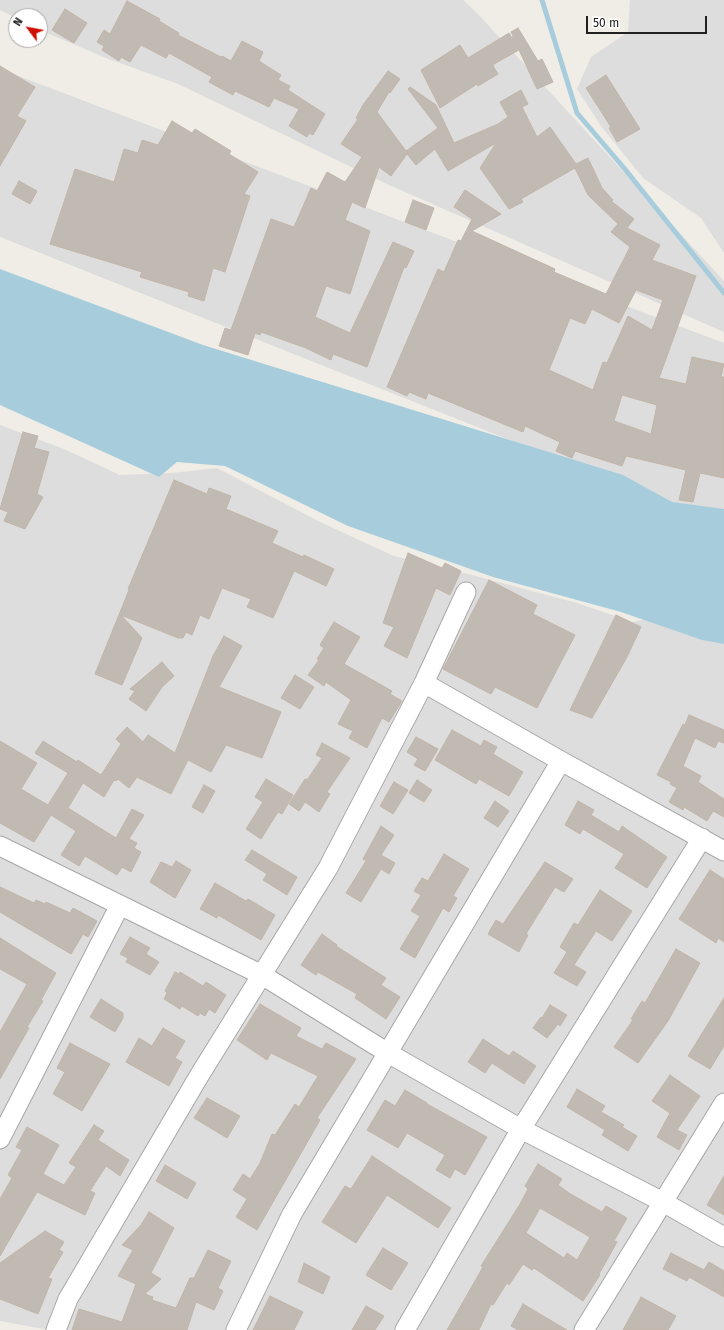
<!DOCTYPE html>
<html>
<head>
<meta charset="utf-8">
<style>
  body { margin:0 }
  #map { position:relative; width:724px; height:1330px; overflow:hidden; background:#f0ede6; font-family:"Fira Sans",sans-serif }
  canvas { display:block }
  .north { position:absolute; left:8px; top:8px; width:40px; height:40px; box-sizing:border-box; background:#fff; border:1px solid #a6a6a6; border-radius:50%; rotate:302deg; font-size:11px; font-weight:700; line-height:16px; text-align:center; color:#202020 }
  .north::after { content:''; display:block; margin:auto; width:14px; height:18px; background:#ce0e01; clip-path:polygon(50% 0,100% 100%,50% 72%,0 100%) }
  .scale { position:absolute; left:586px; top:16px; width:121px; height:18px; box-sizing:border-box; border:2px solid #202020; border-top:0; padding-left:5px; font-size:12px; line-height:14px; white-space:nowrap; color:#202020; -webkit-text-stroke:3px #fff; paint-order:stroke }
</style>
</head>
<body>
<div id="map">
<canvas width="724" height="1330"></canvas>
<div class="north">N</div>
<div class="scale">50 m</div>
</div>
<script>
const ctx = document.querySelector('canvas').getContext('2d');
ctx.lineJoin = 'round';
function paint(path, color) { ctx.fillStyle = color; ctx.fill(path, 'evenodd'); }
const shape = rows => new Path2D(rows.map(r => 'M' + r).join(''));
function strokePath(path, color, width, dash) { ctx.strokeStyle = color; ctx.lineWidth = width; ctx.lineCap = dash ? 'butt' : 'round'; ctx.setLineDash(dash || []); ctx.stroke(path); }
const residential = shape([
  [0,0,463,0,477,13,724,281,724,332,389,185,178,84,106,58,40,30,40,16,16,16,16,18,0,10],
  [630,0,724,0,724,253,701,218,643,178,601,126,577,89,591,57,628,32],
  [0,69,724,343,724,531,585,470,0,237],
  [0,425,64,449,120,475,171,473,217,468,320,522,394,556,472,575,577,603,633,622,665,614,724,633,724,1330,49,1330,0,1321]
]);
const water = shape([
  [0,269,203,345,623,475,672,502,724,509,724,644,702,640,621,612,493,577,348,526,225,466,177,462,159,477,0,405]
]);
const stream = shape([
  [542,0,577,113,624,168,724,293]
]);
const building = shape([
  [127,1,160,19,159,21,179,33,178,35,221,57,222,56,231,61,242,41,263,52,259,61,281,75,278,80,290,86,288,90,325,114,313,135,309,133,307,137,289,126,299,109,274,98,269,107,235,91,233,95,209,82,212,77,169,53,166,58,141,45,130,62,121,57,119,61,102,50,104,46,97,42,104,30,110,34,127,1],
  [65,9,87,23,74,43,52,30,65,9],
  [518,28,538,61,542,59,553,82,537,89,519,50,494,64,493,66,498,74,478,86,477,84,440,108,421,70,460,45,468,58,509,33,512,38,513,36,511,32,518,28],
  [0,66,35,87,17,116,26,121,0,166,0,66],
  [388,71,400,79,390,93,389,92,377,112,406,151,438,128,408,89,410,87,436,105,454,143,498,124,508,117,500,102,521,90,528,104,522,107,537,137,550,127,576,164,588,158,602,188,613,200,611,201,634,219,627,228,660,245,652,260,696,276,659,378,686,384,692,357,724,364,721,377,724,377,724,478,700,473,693,502,679,500,686,470,626,456,622,466,575,451,572,458,556,451,560,442,525,426,523,432,428,393,426,399,409,392,407,396,387,387,438,269,444,272,458,240,461,241,472,219,454,207,465,190,501,214,472,231,555,269,554,272,606,294,630,247,611,232,618,224,588,195,575,168,521,199,523,202,509,209,480,168,496,143,448,171,435,149,416,165,407,154,391,176,379,167,365,208,352,202,345,220,370,231,350,294,326,286,315,317,350,333,393,242,414,251,406,268,404,267,367,367,333,354,331,360,306,348,261,332,260,335,255,333,248,355,219,346,225,328,231,330,271,219,294,227,311,188,317,191,327,172,345,182,362,157,341,144,358,119,356,118,363,105,388,71],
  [636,290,663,300,652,330,628,316,607,363,603,362,593,390,549,370,570,318,585,324,592,309,619,323,636,290],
  [622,395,657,405,651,434,614,421,622,395],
  [606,75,640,129,617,142,609,128,611,127,586,88,606,75],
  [172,121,192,133,195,129,231,151,229,154,258,172,244,194,250,196,225,272,213,268,204,301,188,296,189,292,140,277,142,272,50,244,75,169,114,182,124,149,138,153,142,140,158,145,172,121],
  [19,181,37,191,30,204,12,194,19,181],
  [413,200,434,208,426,230,405,222,413,200],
  [23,432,38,436,34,448,49,452,37,494,43,497,25,529,4,521,8,512,0,509,23,432],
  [174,480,207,494,209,488,231,496,226,509,278,531,272,543,303,557,304,555,334,569,326,586,294,571,273,618,247,607,251,599,222,588,209,619,200,615,192,635,186,632,183,638,178,638,121,615,142,638,122,685,95,674,129,590,128,589,174,480],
  [408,553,442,568,445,563,461,571,450,595,436,588,407,658,384,646,394,627,383,623,408,553],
  [489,580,537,605,533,614,575,635,537,708,495,687,491,694,443,669,489,580],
  [616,615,641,627,627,657,592,718,570,710,616,615],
  [334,622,360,637,344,664,392,691,390,694,402,701,389,722,382,718,367,748,349,738,353,731,338,724,351,700,326,682,324,686,308,675,319,660,317,659,324,648,320,645,334,622],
  [224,636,242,646,219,687,281,712,262,758,226,745,211,772,188,760,171,794,137,777,129,788,118,779,116,781,114,780,104,797,83,783,68,808,116,838,132,809,144,815,129,839,137,843,134,848,141,852,131,872,122,867,117,875,85,856,79,866,61,855,76,831,51,815,34,842,0,823,0,741,37,763,21,789,48,805,68,773,35,753,43,741,77,762,78,760,101,775,121,744,116,739,127,727,143,742,148,735,175,753,213,656,224,636],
  [162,662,174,676,162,687,146,711,129,699,135,691,130,689,162,662],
  [295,675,314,687,300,709,281,698,295,675],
  [689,715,724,730,724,743,718,741,715,748,695,738,683,766,701,776,698,782,724,799,724,817,713,811,707,821,684,807,683,810,669,802,677,788,670,784,671,782,657,775,683,724,685,725,689,715],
  [452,730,481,746,484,740,497,747,493,754,523,772,509,796,479,779,476,784,435,760,452,730],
  [416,737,438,749,425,771,414,765,418,759,407,752,416,737],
  [322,743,350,758,327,792,330,794,319,812,305,802,299,811,289,804,305,779,307,780,322,758,316,755,322,743],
  [266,779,293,795,282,814,278,812,261,839,246,829,263,802,255,797,266,779],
  [417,780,432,790,424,802,409,793,417,780],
  [394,782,408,790,393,814,380,806,394,782],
  [204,785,215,791,203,813,192,807,204,785],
  [495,801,509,811,498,827,484,818,495,801],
  [578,801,594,810,591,815,619,832,622,826,667,857,647,888,615,868,624,854,583,829,580,834,565,825,578,801],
  [381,826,394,835,381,855,395,863,389,874,381,869,361,902,346,893,366,861,363,859,381,826],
  [252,850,297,877,287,895,263,880,267,874,245,860,252,850],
  [444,854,469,869,453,896,457,898,449,912,443,908,415,958,400,949,420,916,411,911,421,895,414,891,422,878,428,881,444,854],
  [176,861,191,870,175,898,150,882,161,862,172,867,176,861],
  [545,862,573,879,564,892,555,887,526,934,528,935,519,952,488,934,496,920,503,924,545,862],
  [710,870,724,879,724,942,718,938,716,943,679,919,710,870],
  [215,883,246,901,248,899,275,915,261,940,218,915,217,918,200,909,215,883],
  [0,887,34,903,36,900,45,904,46,902,70,913,73,908,97,921,88,937,83,934,71,954,0,912,0,887],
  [600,890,632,911,612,941,596,931,574,965,586,972,577,986,554,973,567,952,560,947,574,923,578,925,600,890],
  [322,934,337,945,336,946,386,978,381,985,400,997,386,1019,355,998,357,994,318,972,316,975,301,965,322,934],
  [130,937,150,948,146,954,159,962,150,975,126,962,128,958,120,954,130,937],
  [0,938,56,973,41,1000,43,1001,27,1027,29,1028,0,1079,0,1032,27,984,0,969,0,938],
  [676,949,700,963,668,1021,638,1063,614,1047,633,1020,631,1019,642,1001,645,1003,676,949],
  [175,972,179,974,180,972,203,986,206,982,226,995,215,1013,209,1009,205,1016,200,1013,198,1016,182,1006,180,1009,164,999,167,993,165,991,175,972],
  [724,998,724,1046,710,1069,688,1056,724,998],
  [101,999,123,1013,123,1018,115,1032,90,1017,101,999],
  [260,1004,301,1028,296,1036,322,1049,326,1043,356,1059,317,1118,320,1120,257,1230,236,1217,247,1199,233,1190,243,1174,250,1179,260,1163,272,1134,275,1135,295,1104,299,1107,318,1076,271,1053,267,1060,237,1040,260,1004],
  [550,1005,567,1015,560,1026,558,1024,547,1038,533,1028,541,1017,542,1018,550,1005],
  [163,1028,185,1041,175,1058,182,1062,169,1086,126,1062,139,1038,152,1046,163,1028],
  [483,1039,509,1056,513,1051,536,1066,524,1084,492,1063,485,1073,468,1062,483,1039],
  [70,1043,110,1064,82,1111,53,1094,65,1072,57,1068,70,1043],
  [670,1075,700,1096,677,1130,687,1135,679,1150,657,1137,670,1113,652,1101,670,1075],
  [577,1089,605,1106,601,1112,624,1125,622,1127,637,1136,628,1151,602,1135,605,1130,567,1107,577,1089],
  [405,1090,427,1103,427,1104,487,1137,465,1175,455,1169,450,1178,436,1170,445,1155,407,1133,398,1148,367,1130,385,1100,395,1106,405,1090],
  [207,1098,240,1116,227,1138,194,1118,207,1098],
  [94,1125,104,1131,98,1140,129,1160,120,1176,106,1166,90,1191,95,1193,85,1215,37,1192,0,1256,0,1199,12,1178,8,1175,22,1150,16,1147,27,1127,59,1145,43,1174,64,1185,76,1167,69,1163,94,1125],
  [372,1156,451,1208,438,1228,387,1195,356,1243,322,1222,345,1186,351,1189,372,1156],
  [538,1164,562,1179,558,1185,569,1193,602,1212,606,1206,627,1218,614,1241,617,1242,599,1274,600,1275,583,1301,534,1268,532,1270,523,1264,509,1285,507,1283,493,1305,491,1304,479,1330,447,1330,483,1267,481,1266,520,1204,528,1189,525,1186,538,1164],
  [540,1208,590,1237,577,1260,567,1253,564,1258,526,1233,540,1208],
  [165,1165,196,1183,187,1199,156,1181,165,1165],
  [724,1176,724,1215,707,1205,724,1176],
  [149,1212,174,1228,151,1273,161,1279,145,1294,153,1297,152,1300,176,1308,190,1278,194,1278,208,1250,231,1261,218,1288,223,1291,214,1310,196,1302,187,1330,72,1330,79,1309,122,1322,136,1284,118,1276,133,1250,122,1245,141,1225,149,1212],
  [45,1231,64,1242,59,1250,63,1252,48,1278,52,1279,38,1314,0,1299,0,1263,45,1231],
  [383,1248,408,1263,391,1290,366,1275,383,1248],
  [671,1253,704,1270,709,1262,724,1271,724,1297,689,1277,687,1281,663,1269,671,1253],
  [304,1263,330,1277,323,1294,298,1282,304,1263],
  [270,1296,303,1312,294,1330,253,1330,270,1296],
  [641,1297,676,1316,668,1330,623,1330,641,1297],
  [523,1304,567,1330,518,1330,511,1326,523,1304],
  [366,1306,384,1316,375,1330,352,1330,366,1306]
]);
const minor = shape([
  [424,683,561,761,724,851],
  [0,846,262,975,388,1053,521,1129,663,1202,724,1237],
  [0,1139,120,905],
  [56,1330,68,1299,199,1076,328,868,424,683,466,592],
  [236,1330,292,1214,561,761],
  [405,1330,521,1129,702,838],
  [584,1330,724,1103]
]);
paint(residential, '#dedddd');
paint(water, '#a7cddd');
strokePath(stream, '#a7cddd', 5);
paint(building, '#c1bab2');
strokePath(building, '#c2b5a8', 1);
strokePath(minor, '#a7a7a7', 21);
strokePath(minor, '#fff', 19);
</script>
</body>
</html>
